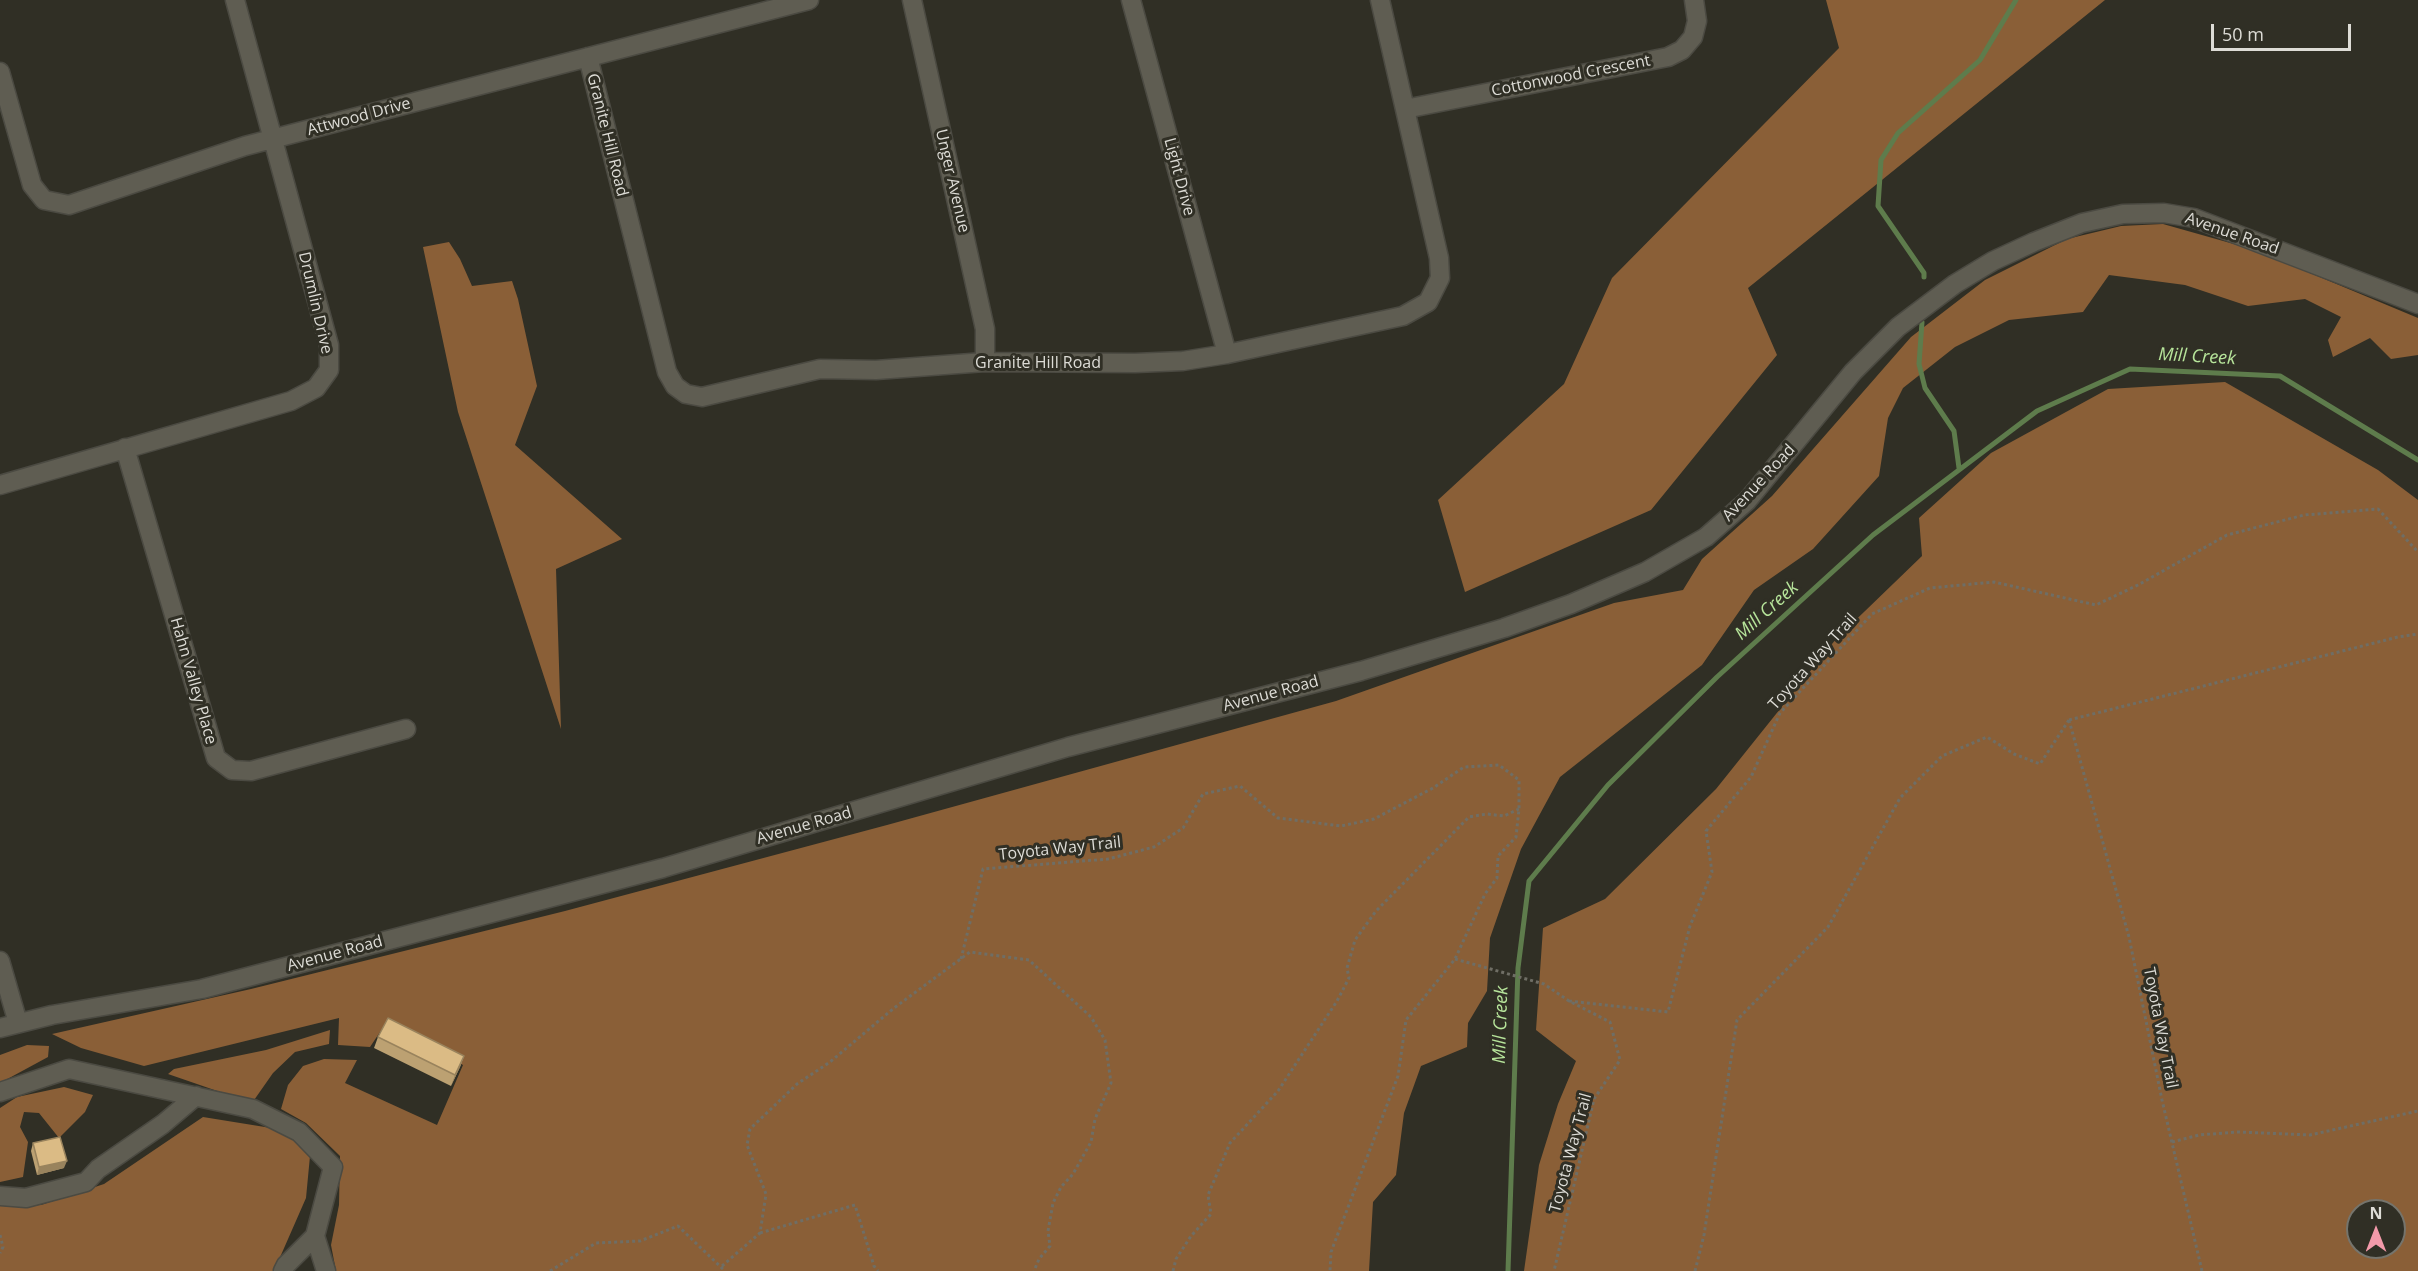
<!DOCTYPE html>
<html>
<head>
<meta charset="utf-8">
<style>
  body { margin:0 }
  #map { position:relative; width:2418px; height:1271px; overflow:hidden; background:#302f25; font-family:"Open Sans",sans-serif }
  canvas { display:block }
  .north { position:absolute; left:2346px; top:1199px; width:60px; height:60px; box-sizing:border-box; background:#302f25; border:2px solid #75746c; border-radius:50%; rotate:0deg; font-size:16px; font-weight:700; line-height:24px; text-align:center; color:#dddcd6 }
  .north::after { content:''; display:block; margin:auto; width:21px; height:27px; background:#f39aaa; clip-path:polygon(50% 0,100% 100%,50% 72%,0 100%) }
  .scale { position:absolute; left:2211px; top:24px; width:140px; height:27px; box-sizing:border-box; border:3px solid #dddcd6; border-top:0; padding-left:8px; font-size:18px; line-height:21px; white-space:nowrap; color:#dddcd6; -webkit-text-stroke:4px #302f25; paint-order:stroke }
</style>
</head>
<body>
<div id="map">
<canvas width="2418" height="1271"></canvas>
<div class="north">N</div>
<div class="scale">50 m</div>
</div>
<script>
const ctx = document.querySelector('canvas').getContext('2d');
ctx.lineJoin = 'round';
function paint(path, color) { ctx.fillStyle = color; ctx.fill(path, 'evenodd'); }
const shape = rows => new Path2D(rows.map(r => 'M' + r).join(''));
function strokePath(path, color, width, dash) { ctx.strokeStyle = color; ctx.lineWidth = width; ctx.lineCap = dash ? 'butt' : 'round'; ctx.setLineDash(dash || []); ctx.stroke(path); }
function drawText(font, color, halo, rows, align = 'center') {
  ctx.font = font + ' "Open Sans",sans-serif'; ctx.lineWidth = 6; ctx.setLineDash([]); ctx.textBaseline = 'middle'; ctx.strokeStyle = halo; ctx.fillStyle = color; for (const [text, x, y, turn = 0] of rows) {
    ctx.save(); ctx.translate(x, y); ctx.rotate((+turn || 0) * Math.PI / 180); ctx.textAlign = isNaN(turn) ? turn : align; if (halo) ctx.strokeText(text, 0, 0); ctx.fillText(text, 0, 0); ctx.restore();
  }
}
const forest = shape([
  [1826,0,2105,0,1748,288,1777,355,1651,510,1465,592,1438,500,1564,384,1612,278,1839,48],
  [2163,224,2255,250,2418,318,2418,355,2391,359,2370,338,2333,357,2328,340,2341,317,2305,299,2248,306,2185,285,2109,275,2083,312,2009,320,1955,347,1903,388,1888,418,1879,476,1813,549,1754,590,1702,665,1560,777,1521,849,1490,938,1487,991,1468,1023,1467,1047,1421,1066,1404,1113,1396,1175,1373,1202,1369,1271,336,1271,331,1245,339,1205,340,1156,306,1123,281,1109,288,1085,303,1066,324,1059,357,1060,345,1083,437,1125,463,1065,384,1026,370,1047,338,1045,339,1018,144,1066,81,1048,52,1034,251,989,565,911,887,825,1336,701,1614,603,1683,590,1702,559,1772,496,1911,337,1985,280,2067,239,2121,226],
  [449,242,460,259,472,286,512,281,518,299,537,386,515,445,622,539,556,569,561,729,458,412,423,247],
  [2225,382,2378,470,2418,500,2418,1271,1524,1271,1539,1165,1558,1104,1576,1061,1536,1030,1543,928,1605,899,1716,789,1836,639,1922,556,1919,518,1991,453,2108,389],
  [2358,1211,2394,1211,2394,1247,2358,1247],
  [330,1030,329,1044,295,1052,273,1073,252,1103,168,1074,174,1069,266,1050],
  [27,1045,49,1046,48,1057,0,1083,0,1055],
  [64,1087,93,1095,85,1112,59,1138,39,1113,24,1112,20,1127,28,1142,23,1177,0,1182,0,1108,17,1097],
  [203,1117,271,1128,298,1138,310,1156,306,1198,274,1271,0,1271,0,1206,41,1205,104,1184]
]);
const stream = shape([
  [1924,277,1924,273,1878,206,1881,160,1898,133,1980,60,2016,0],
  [1922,322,1919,364,1925,388,1954,431,1959,468],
  [1508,1271,1518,968,1529,881,1608,785,1717,677,1873,535,2037,411,2130,369,2280,376,2418,460]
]);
const path = shape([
  [2069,720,2129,937,2162,1100,2202,1271],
  [2069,720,2398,637,2418,634],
  [961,959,983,869,1108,859,1154,847,1183,828,1203,794,1240,786,1278,818,1341,826,1374,819,1433,788,1464,767,1499,765,1519,780,1519,809,1516,837,1498,856,1497,878,1485,894,1455,959,1406,1020,1398,1076,1331,1252,1330,1271],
  [1455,959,1544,984,1569,1001,1610,1022,1620,1060,1594,1099,1554,1271],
  [1569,1001,1668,1012,1690,926,1712,872,1706,831,1751,777,1780,713,1872,614,1930,588,1994,582,2096,605,2138,585,2227,535,2304,515,2378,509,2418,552],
  [2172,1142,2199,1135,2237,1132,2310,1135,2418,1111],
  [760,1233,855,1205,874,1266,878,1271],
  [0,1235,3,1247,0,1253],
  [722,1266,760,1233,766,1194,747,1145,750,1129,797,1084,830,1062,894,1008,970,952,1029,960,1091,1017,1105,1040,1111,1083,1095,1119,1091,1142,1073,1174,1061,1187,1053,1203,1048,1231,1050,1246,1039,1259,1034,1271],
  [550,1271,596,1243,640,1241,678,1226,725,1271],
  [1173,1271,1176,1259,1191,1236,1211,1214,1208,1195,1230,1143,1278,1091,1337,1001,1349,978,1347,968,1355,940,1376,911,1469,817,1487,814,1504,816,1519,809],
  [1695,1271,1704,1235,1737,1020,1828,927,1900,798,1942,756,1987,737,2014,754,2040,764,2069,720]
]);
const minor = shape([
  [912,0,985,329,985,362],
  [1131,0,1227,354],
  [588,57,667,372,675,386,686,394,702,397,820,369,876,370,985,362,1135,363,1183,361,1227,354,1403,316,1428,302,1440,278,1439,258,1380,0],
  [0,72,32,185,44,200,69,205,245,146,809,0],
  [1405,109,1668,57,1682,50,1693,37,1697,21,1694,0],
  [125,448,216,758,232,770,251,771,406,729],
  [0,485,291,401,316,388,329,370,329,345,235,0],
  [0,961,18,1023],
  [0,1028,52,1015,202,989,663,868,1068,747,1361,671,1504,628,1571,604,1645,572,1706,537,1747,501,1853,372,1898,327,1955,284,1993,261,2034,242,2082,223,2123,214,2164,213,2194,218,2418,304],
  [0,1092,69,1069,253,1109,299,1132,333,1167,315,1236,326,1271],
  [0,1196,26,1198,86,1182,98,1169,163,1124,196,1096],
  [283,1271,286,1265,315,1236]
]);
const wall = shape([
  [378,1037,464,1056,460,1067,451,1086,374,1048],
  [33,1143,64,1168,37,1175,31,1151]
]);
const shadedWall = shape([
  [464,1056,460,1067,451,1086,455,1075],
  [67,1161,64,1168,37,1175,39,1167]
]);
const building = shape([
  [388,1018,464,1056,455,1075,378,1037,388,1018],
  [60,1137,67,1161,39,1167,33,1143,60,1137]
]);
const streetNames = [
  ["Cottonwood Crescent",1571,76,-11],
  ["Attwood Drive",359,117,-15],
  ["Granite Hill Road",607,135,76],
  ["Light Drive",1179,177,75],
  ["Unger Avenue",952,181,77],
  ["Avenue Road",2232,234,19],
  ["Drumlin Drive",315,303,77],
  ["Granite Hill Road",1038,363],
  ["Avenue Road",1759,483,-47],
  ["Toyota Way Trail",1813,662,-48],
  ["Hahn Valley Place",193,681,74],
  ["Avenue Road",1271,694,-15],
  ["Avenue Road",804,826,-16],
  ["Toyota Way Trail",1060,849,-6],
  ["Avenue Road",335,954,-15],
  ["Toyota Way Trail",2160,1028,79],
  ["Toyota Way Trail",1571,1153,-75]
];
const waterNames = [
  ["Mill Creek",2197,357,3],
  ["Mill Creek",1767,611,-42],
  ["Mill Creek",1501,1025,-88]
];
paint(forest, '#8a5f37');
strokePath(stream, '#5e7c4c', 5);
strokePath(minor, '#4b4a42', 21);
strokePath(path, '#6f6e65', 3, [3, 3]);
strokePath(minor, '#5f5d52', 18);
paint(wall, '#bca172');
paint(shadedWall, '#99835d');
paint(building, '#dbbb85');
strokePath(building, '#99835d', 1.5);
drawText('16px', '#dddcd6', '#302f25', streetNames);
drawText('italic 18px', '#b7e59b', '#302f25', waterNames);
</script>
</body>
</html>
